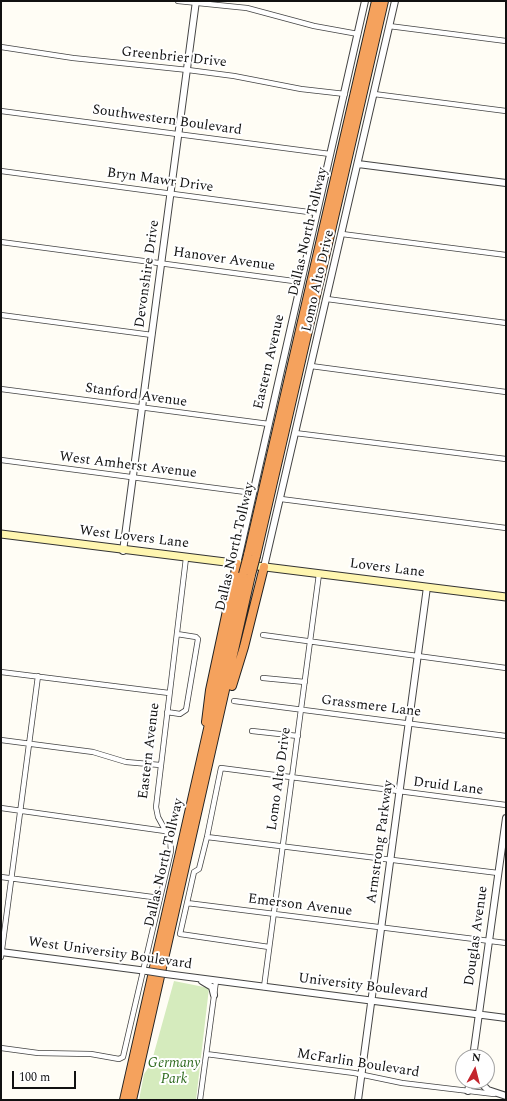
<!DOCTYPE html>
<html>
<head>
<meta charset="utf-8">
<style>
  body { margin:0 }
  #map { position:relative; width:507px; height:1101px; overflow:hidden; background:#fffdf5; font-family:Spectral,serif }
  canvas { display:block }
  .frame { position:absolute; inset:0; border:2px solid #111; pointer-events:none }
  .north { position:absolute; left:455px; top:1049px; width:40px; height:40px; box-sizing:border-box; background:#fff; border:1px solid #a0a0a0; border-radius:50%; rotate:7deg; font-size:11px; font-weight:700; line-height:16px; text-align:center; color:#111 }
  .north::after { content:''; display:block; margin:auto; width:14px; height:18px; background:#c4262e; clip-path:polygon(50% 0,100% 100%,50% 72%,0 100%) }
  .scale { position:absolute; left:12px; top:1071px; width:64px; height:18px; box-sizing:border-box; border:2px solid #111; border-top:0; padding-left:5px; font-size:12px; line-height:14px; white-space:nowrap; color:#111; -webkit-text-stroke:3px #fff; paint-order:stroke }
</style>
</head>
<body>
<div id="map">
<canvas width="507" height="1101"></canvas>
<div class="frame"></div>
<div class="north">N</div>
<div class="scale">100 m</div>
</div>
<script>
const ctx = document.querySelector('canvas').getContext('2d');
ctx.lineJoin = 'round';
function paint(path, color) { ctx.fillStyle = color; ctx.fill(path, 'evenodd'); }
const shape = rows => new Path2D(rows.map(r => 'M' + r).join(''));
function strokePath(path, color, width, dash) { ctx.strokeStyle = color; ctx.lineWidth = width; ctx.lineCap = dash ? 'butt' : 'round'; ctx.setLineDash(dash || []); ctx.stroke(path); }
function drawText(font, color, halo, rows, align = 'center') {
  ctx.font = font + ' Spectral,serif'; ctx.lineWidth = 4; ctx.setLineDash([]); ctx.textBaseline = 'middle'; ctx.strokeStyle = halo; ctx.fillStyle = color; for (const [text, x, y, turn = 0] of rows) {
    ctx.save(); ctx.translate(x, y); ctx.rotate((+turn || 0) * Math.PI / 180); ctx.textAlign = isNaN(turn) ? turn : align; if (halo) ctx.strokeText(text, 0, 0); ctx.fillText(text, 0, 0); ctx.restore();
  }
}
const green = shape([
  [174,981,209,988,196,1100,139,1100,144,1074,151,1064]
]);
const minor = shape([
  [178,1,247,8,314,26,358,34],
  [389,26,506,41],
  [1,47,73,58,188,70,234,76,301,89,345,94],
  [374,94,506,111],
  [1,111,330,154],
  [1,171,316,213],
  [342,234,506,255],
  [1,242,301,282],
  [327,299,506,323],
  [1,315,152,335],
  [311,366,506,392],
  [1,389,269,424],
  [295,433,506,459],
  [1,460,253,493],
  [281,499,506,528],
  [263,635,506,668],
  [1,672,169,693],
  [263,678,305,682],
  [234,701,506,736],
  [167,712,180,714,186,710,198,639,196,637,177,634],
  [252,731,298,736],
  [1,740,93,752,126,762,160,765],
  [1,808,165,831],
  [207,837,498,873],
  [1,877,160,898],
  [187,903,506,943],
  [269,947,180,934,194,872,199,869,207,837,221,768,506,805],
  [1,957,38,676],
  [264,987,319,574],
  [1,1048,38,1053,91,1054,119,1059,123,1057,171,851,170,839,158,817,156,807,186,558],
  [206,1054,354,1073,402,1083,494,1094],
  [200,1100,216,981]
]);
const tertiary = shape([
  [358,164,506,183],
  [123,551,196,1],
  [237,564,365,1],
  [264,567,395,1],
  [1,952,147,971],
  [166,974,506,1018],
  [202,981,212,987,214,995],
  [473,1057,506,818],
  [479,1081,488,1090,506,1096],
  [468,1091,470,1081],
  [358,1100,427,587]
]);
const secondary = shape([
  [1,534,506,597]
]);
const motorway = shape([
  [248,555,376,1],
  [256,556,384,1],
  [232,686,244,647,264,567],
  [206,722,210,690,237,564],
  [124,1100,243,574],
  [132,1100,251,575]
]);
const tertiaryBridge = shape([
  [147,971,166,974]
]);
const motorwayBridge = shape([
  [243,574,248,555],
  [251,575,256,556]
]);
const streetNames = [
  ["Greenbrier Drive",174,58,6],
  ["Southwestern Boulevard",167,121,8],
  ["Bryn Mawr Drive",160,181,8],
  ["Dallas North Tollway",309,232,-77],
  ["Hanover Avenue",224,260,8],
  ["Devonshire Drive",148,274,-82],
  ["Lomo Alto Drive",319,281,-77],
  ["Eastern Avenue",270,362,-77],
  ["Stanford Avenue",136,396,8],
  ["West Amherst Avenue",128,466,7],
  ["West Lovers Lane",134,538,7],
  ["Dallas North Tollway",236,547,-77],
  ["Lovers Lane",387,569,7],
  ["Grassmere Lane",371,707,7],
  ["Eastern Avenue",150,751,-83],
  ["Lomo Alto Drive",280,779,-82],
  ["Druid Lane",448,787,7],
  ["Armstrong Parkway",381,842,-82],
  ["Dallas North Tollway",165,863,-77],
  ["Emerson Avenue",300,906,7],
  ["Douglas Avenue",477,936,-82],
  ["West University Boulevard",110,954,8],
  ["University Boulevard",363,987,7],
  ["McFarlin Boulevard",358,1064,9]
];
const parkNames = [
  ["Germany",174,1064],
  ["Park",174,1080]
];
paint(green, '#d5ebbd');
strokePath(minor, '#444', 6);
strokePath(tertiary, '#444', 8);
strokePath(secondary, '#333', 9);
strokePath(motorway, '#222', 10);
strokePath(minor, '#fff', 4.5);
strokePath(tertiary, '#fff', 6);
strokePath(secondary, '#fff6b0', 7);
strokePath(motorway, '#f5a25d', 8);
strokePath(tertiaryBridge, '#444', 8, []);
strokePath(motorwayBridge, '#222', 10, []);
strokePath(tertiaryBridge, '#fff', 6);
strokePath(motorwayBridge, '#f5a25d', 8);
drawText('14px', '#111', '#fff', streetNames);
drawText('italic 14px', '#2f6b1f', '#fff', parkNames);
</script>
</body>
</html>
